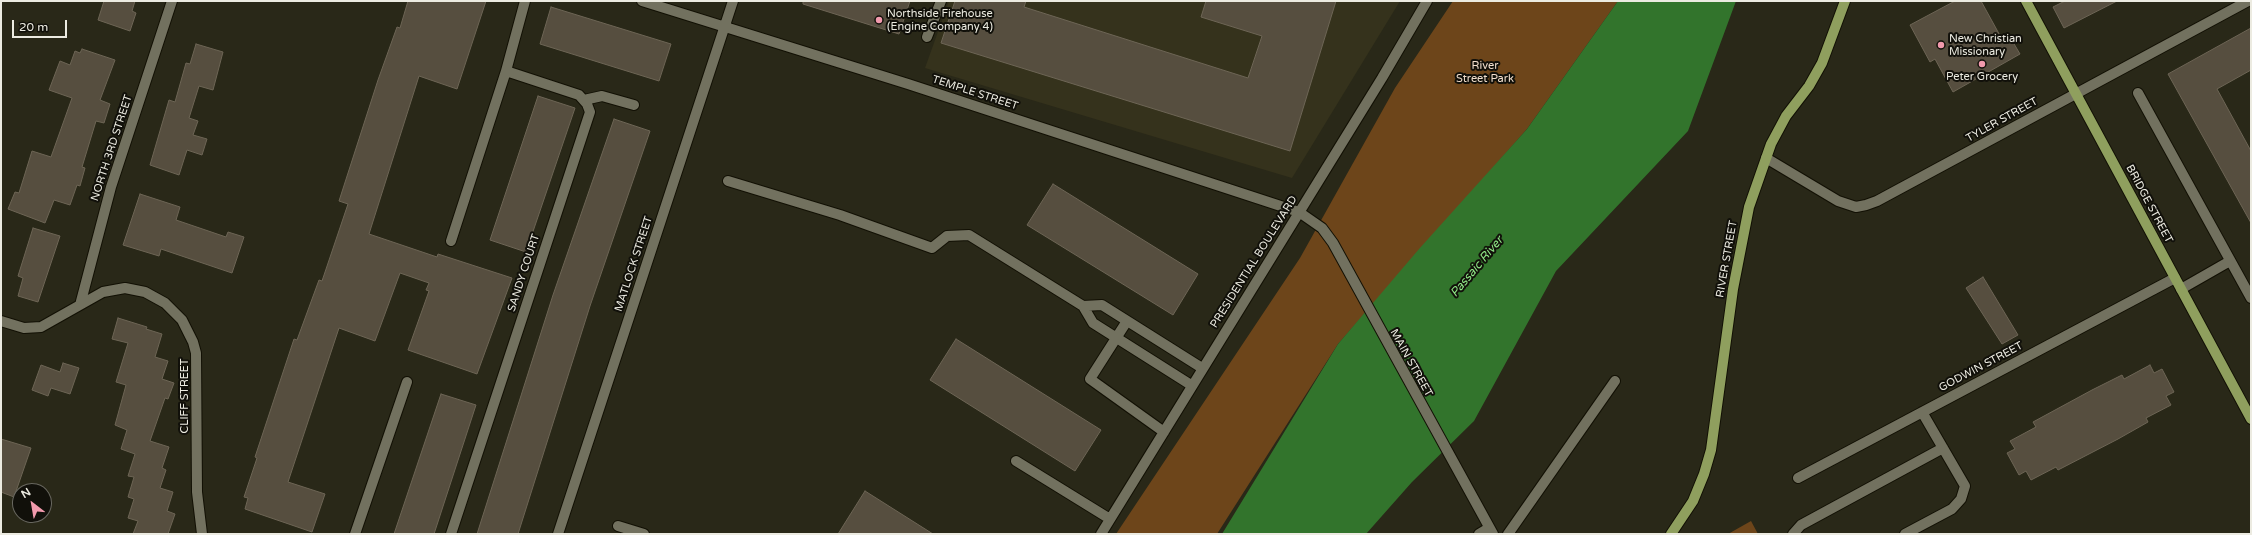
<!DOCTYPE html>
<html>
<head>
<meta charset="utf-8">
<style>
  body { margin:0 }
  #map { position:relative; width:2252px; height:535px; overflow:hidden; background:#292818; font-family:"Varela Round",sans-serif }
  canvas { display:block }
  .frame { position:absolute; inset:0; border:2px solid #ecebe1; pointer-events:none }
  .north { position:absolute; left:12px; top:483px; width:40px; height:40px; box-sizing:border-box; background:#11100a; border:1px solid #696860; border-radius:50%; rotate:329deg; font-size:11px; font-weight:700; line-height:16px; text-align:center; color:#ecebe1 }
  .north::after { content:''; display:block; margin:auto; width:14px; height:18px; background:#f29aad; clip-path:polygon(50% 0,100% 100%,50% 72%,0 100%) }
  .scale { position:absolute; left:12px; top:20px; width:55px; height:18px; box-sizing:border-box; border:2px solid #ecebe1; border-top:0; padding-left:5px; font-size:12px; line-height:14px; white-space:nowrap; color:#ecebe1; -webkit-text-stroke:3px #11100a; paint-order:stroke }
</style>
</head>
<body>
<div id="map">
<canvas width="2252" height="535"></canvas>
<div class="frame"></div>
<div class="north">N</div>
<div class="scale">20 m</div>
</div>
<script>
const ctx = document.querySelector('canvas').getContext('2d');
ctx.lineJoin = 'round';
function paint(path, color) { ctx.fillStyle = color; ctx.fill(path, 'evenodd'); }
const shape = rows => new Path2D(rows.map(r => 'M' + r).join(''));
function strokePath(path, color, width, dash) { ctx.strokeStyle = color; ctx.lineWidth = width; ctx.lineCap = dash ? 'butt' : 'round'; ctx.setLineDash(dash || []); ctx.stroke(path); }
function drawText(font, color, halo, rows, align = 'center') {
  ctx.font = font + ' "Varela Round",sans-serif'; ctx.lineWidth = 4; ctx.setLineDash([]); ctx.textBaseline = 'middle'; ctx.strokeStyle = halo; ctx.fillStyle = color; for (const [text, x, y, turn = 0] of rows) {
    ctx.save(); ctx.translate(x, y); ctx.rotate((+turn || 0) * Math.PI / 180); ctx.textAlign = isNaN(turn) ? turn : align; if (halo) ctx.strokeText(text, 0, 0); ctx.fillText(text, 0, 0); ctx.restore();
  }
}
const built = shape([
  [949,1,1400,1,1292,178,925,68]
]);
const green = shape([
  [1453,1,1618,1,1527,129,1338,344,1217,534,1116,534,1300,258,1395,88],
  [1751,521,1758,534,1728,534]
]);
const water = shape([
  [1618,1,1736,1,1688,131,1556,271,1474,421,1412,482,1366,534,1222,534,1338,344,1419,249,1527,129]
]);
const building = shape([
  [104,1,135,1,132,11,136,13,130,31,98,20,104,1],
  [408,1,486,1,457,89,419,76,369,234,437,257,438,254,512,278,477,374,408,350,429,291,426,290,429,283,400,273,375,341,339,328,288,482,325,494,312,532,245,509,248,498,244,497,257,458,255,457,294,339,297,340,319,280,322,281,348,204,339,201,378,80,397,27,400,28,408,1],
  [803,1,910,1,899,34,803,4,803,1],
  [955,1,1026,1,1024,7,1248,78,1262,36,1201,17,1206,1,1336,1,1290,151,941,43,955,1],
  [1955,1,1981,1,2003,41,2010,37,2020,54,1953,92,1935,59,1930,62,1910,25,1955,1],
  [2065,1,2117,1,2064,28,2053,7,2065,1],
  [551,7,671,44,659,81,540,44,551,7],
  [2251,28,2251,70,2217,89,2251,151,2251,223,2168,74,2251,28],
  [196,44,223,52,213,90,199,86,189,118,198,121,193,135,207,139,202,155,187,150,179,175,150,165,169,100,175,102,186,63,190,64,196,44],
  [82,49,115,60,100,100,110,104,104,123,96,121,82,167,85,168,80,186,77,185,70,205,54,200,45,223,8,209,15,192,19,193,32,151,51,157,72,98,49,90,60,61,70,65,75,51,80,53,82,49],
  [538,96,575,108,526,252,490,240,538,96],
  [614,119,650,131,590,306,518,534,477,534,553,295,614,119],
  [1053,184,1198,274,1173,315,1027,225,1053,184],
  [140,194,180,207,176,220,226,237,228,232,244,237,232,273,161,249,159,256,123,245,140,194],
  [33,228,60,236,38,302,18,296,23,278,18,276,33,228],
  [1983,277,2018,335,2002,344,1966,288,1983,277],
  [118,318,147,327,146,329,162,334,155,357,168,361,162,379,174,383,168,399,165,398,150,441,169,447,162,468,166,470,160,488,173,492,167,511,175,514,168,534,133,534,138,521,128,518,134,499,128,497,134,477,128,476,135,454,121,449,127,430,115,425,126,385,116,382,128,343,112,339,118,318],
  [956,339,1101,430,1075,471,930,380,956,339],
  [63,363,79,368,70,394,51,388,48,396,32,390,41,365,60,372,63,363],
  [2150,365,2154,373,2162,369,2174,392,2166,396,2171,405,2146,418,2148,422,2118,439,2058,470,2056,467,2031,480,2026,471,2019,475,2007,453,2015,449,2010,441,2036,427,2033,422,2092,390,2122,375,2124,379,2150,365],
  [441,394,476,405,434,534,394,534,441,394],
  [1,439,31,448,14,497,1,492,1,439],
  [865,491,933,534,838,534,865,491]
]);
const minor = shape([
  [642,1,908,84,1299,212,1322,228,1333,243,1493,534],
  [927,37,941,1],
  [2138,93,2251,298],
  [584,100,602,96,634,105],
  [1766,158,1838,201,1856,207,1866,205,1877,201,2248,1],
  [728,181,840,215,932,248,947,236,969,235,1083,306,1093,323,1191,385],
  [451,241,506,71,525,1],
  [2181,289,2230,261],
  [80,305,111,187,172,1],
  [1083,306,1102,305,1202,368],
  [1,321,24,328,41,327,103,292,125,288,145,292,165,303,182,320,193,342,196,353,197,492,202,534],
  [1127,321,1090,379,1164,432],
  [1016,461,1110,519],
  [1798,478,2175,278],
  [618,526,644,534],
  [355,534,407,382],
  [451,534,590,112,587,104,579,95,506,71],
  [558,534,733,1],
  [1101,534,1382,78,1427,1],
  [1479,534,1489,528],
  [1508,534,1615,381],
  [1793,534,1801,525,1943,448],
  [1905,534,1952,509,1961,499,1965,486,1922,412]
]);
const major = shape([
  [2026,1,2251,419],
  [1671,534,1693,501,1704,474,1711,450,1733,289,1749,207,1771,144,1786,116,1809,86,1822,63,1845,1]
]);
const markers = [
  [879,20,4,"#f29aad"],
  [1941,45,4,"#f29aad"],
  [1982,64,4,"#f29aad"]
];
const poiNames = [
  ["Northside Firehouse",887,14],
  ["(Engine Company 4)",887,27],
  ["New Christian",1949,39],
  ["Missionary",1949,52],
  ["Peter Grocery",1982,77,"center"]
];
const parkNames = [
  ["River",1485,66],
  ["Street Park",1485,79]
];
const streetNames = [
  ["TEMPLE STREET",975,93,18],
  ["TYLER STREET",2002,120,-29],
  ["NORTH 3RD STREET",112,148,-72],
  ["BRIDGE STREET",2149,204,62],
  ["RIVER STREET",1727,259,-80],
  ["PRESIDENTIAL BOULEVARD",1254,262,-58],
  ["MATLOCK STREET",634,264,-72],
  ["SANDY COURT",524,273,-72],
  ["MAIN STREET",1411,363,61],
  ["GODWIN STREET",1981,367,-28],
  ["CLIFF STREET",185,396,-90]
];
const waterNames = [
  ["Passaic River",1477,267,-50]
];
paint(built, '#35321c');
paint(green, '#6d451a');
paint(water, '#32742c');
paint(building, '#564e3f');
strokePath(building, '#6d6555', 1);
strokePath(minor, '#121004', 12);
strokePath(major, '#121004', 12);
strokePath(minor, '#72715f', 10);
strokePath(major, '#8f9f5e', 10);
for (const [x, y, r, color] of markers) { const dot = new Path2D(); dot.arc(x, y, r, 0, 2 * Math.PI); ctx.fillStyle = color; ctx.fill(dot); strokePath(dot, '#11100a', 1.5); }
drawText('11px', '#ecebe1', '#11100a', poiNames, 'left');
drawText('11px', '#f2dfce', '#11100a', parkNames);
drawText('11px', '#ecebe1', '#11100a', streetNames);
drawText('italic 12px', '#90e887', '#11100a', waterNames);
</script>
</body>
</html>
